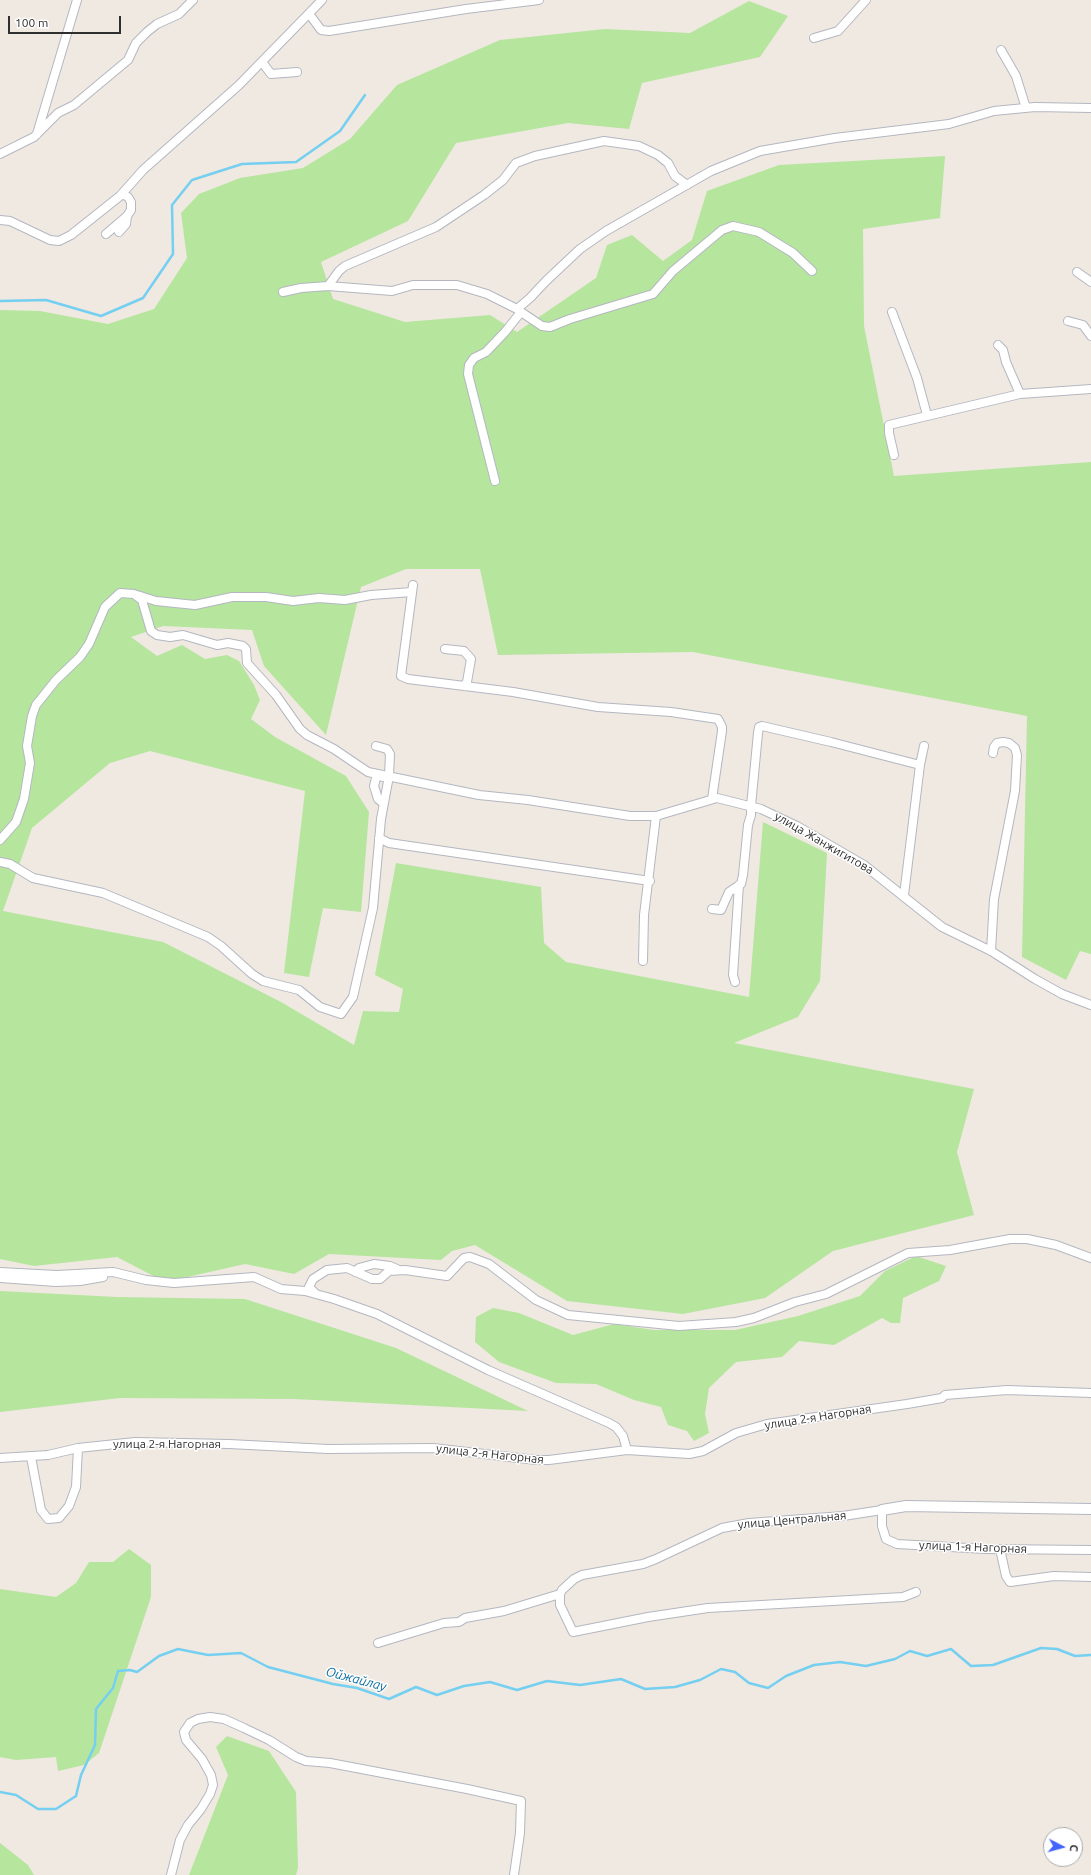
<!DOCTYPE html>
<html>
<head>
<meta charset="utf-8">
<style>
  body { margin:0 }
  #map { position:relative; width:1091px; height:1875px; overflow:hidden; background:#efe9e1; font-family:Ubuntu,sans-serif }
  canvas { display:block }
  .north { position:absolute; left:1043px; top:1827px; width:40px; height:40px; box-sizing:border-box; background:#fff; border:1px solid #ababab; border-radius:50%; rotate:96deg; font-size:11px; font-weight:700; line-height:16px; text-align:center; color:#2e2e2e }
  .north::after { content:''; display:block; margin:auto; width:14px; height:18px; background:#4264fb; clip-path:polygon(50% 0,100% 100%,50% 72%,0 100%) }
  .scale { position:absolute; left:8px; top:16px; width:113px; height:18px; box-sizing:border-box; border:2px solid #2e2e2e; border-top:0; padding-left:5px; font-size:12px; line-height:14px; white-space:nowrap; color:#2e2e2e; -webkit-text-stroke:3px #fff; paint-order:stroke }
</style>
</head>
<body>
<div id="map">
<canvas width="1091" height="1875"></canvas>
<div class="north">С</div>
<div class="scale">100 m</div>
</div>
<script>
const ctx = document.querySelector('canvas').getContext('2d');
ctx.lineJoin = 'round';
function paint(path, color) { ctx.fillStyle = color; ctx.fill(path, 'evenodd'); }
const shape = rows => new Path2D(rows.map(r => 'M' + r).join(''));
function strokePath(path, color, width, dash) { ctx.strokeStyle = color; ctx.lineWidth = width; ctx.lineCap = dash ? 'butt' : 'round'; ctx.setLineDash(dash || []); ctx.stroke(path); }
function drawText(font, color, halo, rows, align = 'center') {
  ctx.font = font + ' Ubuntu,sans-serif'; ctx.lineWidth = 3; ctx.setLineDash([]); ctx.textBaseline = 'middle'; ctx.strokeStyle = halo; ctx.fillStyle = color; for (const [text, x, y, turn = 0] of rows) {
    ctx.save(); ctx.translate(x, y); ctx.rotate((+turn || 0) * Math.PI / 180); ctx.textAlign = isNaN(turn) ? turn : align; if (halo) ctx.strokeText(text, 0, 0); ctx.fillText(text, 0, 0); ctx.restore();
  }
}
const green = shape([
  [749,1,788,16,760,57,642,83,629,129,568,123,456,143,408,221,321,262,333,299,405,322,490,315,517,332,596,278,607,245,632,235,663,261,692,240,707,191,779,165,945,156,940,218,863,229,864,326,894,476,1091,462,1091,954,1080,951,1066,980,1022,957,1027,716,693,652,498,655,480,569,406,569,361,587,326,735,264,666,252,630,163,626,131,637,157,656,182,645,205,659,227,655,239,661,254,685,260,700,251,719,275,737,346,776,369,812,361,912,323,908,309,977,284,973,305,791,150,751,110,763,32,828,3,911,163,942,281,1002,354,1045,363,1011,399,1012,403,989,375,975,396,863,541,887,544,943,566,962,749,997,763,822,827,853,820,981,798,1017,734,1043,974,1089,957,1152,974,1215,833,1251,765,1298,683,1314,567,1301,475,1245,452,1251,441,1260,329,1254,294,1274,245,1264,165,1282,117,1257,34,1266,0,1259,0,310,40,311,108,324,154,309,187,258,181,213,199,194,240,178,303,168,350,139,397,85,500,40,605,29,690,33],
  [916,1256,946,1266,939,1281,903,1298,900,1323,891,1323,882,1318,834,1345,799,1341,782,1357,736,1362,709,1388,705,1414,709,1433,694,1441,687,1431,668,1425,661,1407,634,1400,596,1384,556,1383,499,1362,475,1342,476,1317,493,1308,519,1313,573,1335,614,1324,654,1330,735,1330,798,1316,860,1296,885,1271],
  [0,1291,117,1297,245,1299,396,1348,528,1411,294,1399,120,1398,0,1412],
  [129,1549,151,1565,151,1597,99,1753,84,1765,58,1771,56,1757,16,1760,0,1757,0,1589,56,1597,76,1583,89,1562,113,1562],
  [227,1736,269,1751,296,1792,298,1868,296,1875,189,1875,228,1775,216,1747],
  [0,1843,28,1865,34,1875,0,1875]
]);
const stream = shape([
  [0,301,46,300,101,316,143,298,173,254,172,205,192,180,242,164,296,162,340,131,365,95],
  [0,1792,16,1795,38,1809,56,1809,76,1796,81,1775,95,1745,96,1709,113,1688,118,1671,130,1670,137,1672,159,1656,178,1649,208,1655,241,1653,268,1667,333,1684,357,1688,389,1699,416,1687,437,1695,464,1686,490,1682,517,1690,547,1681,580,1685,621,1679,645,1689,675,1687,700,1680,721,1669,735,1672,749,1683,768,1688,786,1676,814,1665,840,1662,866,1666,895,1659,910,1651,927,1656,951,1649,971,1666,993,1665,1041,1648,1057,1649,1075,1656,1091,1655]
]);
const minor = shape([
  [310,15,321,30,329,31,466,9,539,0],
  [814,38,838,31,866,0],
  [1001,50,1016,76,1026,108],
  [262,62,271,74,297,72],
  [37,134,77,0],
  [0,154,34,137,58,113,74,105,128,60,136,43,147,32,157,24,179,14,193,0],
  [0,220,10,221,50,240,59,241,71,235,120,196,143,170,239,85,322,0],
  [119,232,126,224,127,216],
  [106,234,127,216,131,210,131,202,128,197,122,194],
  [1077,272,1091,282],
  [283,292,301,288,328,286],
  [517,309,487,294,457,285,413,285,392,291,328,286,339,271,345,266,436,227,484,195,503,180,516,163,535,156,604,141,639,146,658,155,668,163,675,176,687,185],
  [521,312,542,326,550,327,570,319,653,294,673,271,722,230,733,226,759,232,793,253,812,271],
  [892,312,917,378,927,415],
  [1068,321,1083,325,1091,336],
  [998,345,1003,350,1006,362,1020,394],
  [894,455,889,433,889,425,1020,394,1091,389],
  [495,481,468,374,469,365,474,358,486,352,505,332,521,312,517,309,530,298,546,281,580,249,606,231,711,171,760,151,835,138,949,124,994,111,1035,107,1091,108],
  [413,585,401,676,408,679,513,692,598,707,671,712,718,719,722,727,722,731,712,799],
  [137,595,156,601,195,605,232,597,266,597,293,601,319,598,345,600,371,595,412,592],
  [445,649,464,651,471,659,467,682,464,686],
  [920,765,924,746],
  [383,803,378,799,374,786,376,778,382,775,383,777],
  [379,838,389,843,650,881],
  [0,840,16,822,24,799,30,763,27,746,32,716,36,705,56,680,80,657,89,644,105,607,120,593,134,594,142,600,151,631,157,635,170,637,183,635,217,645,228,643,243,646,246,649,247,663,276,695,300,729,307,735,334,749,368,772,479,795,528,800,630,816,656,816,717,798,761,809,797,826,864,865,942,927,991,951,1035,979,1062,994,1091,1005],
  [0,862,10,864,33,878,103,893,208,937,221,946,252,974,263,981,299,990,320,1007,341,1014,353,997,373,908,381,819,389,776,390,754,387,749,376,746],
  [712,909,721,910,729,892,741,884,743,875,748,825,751,815,751,806,758,733,759,727,762,726,831,742,920,765,904,895],
  [991,951,994,899,1015,791,1017,755,1015,748,1009,743,1003,742,997,743,994,747,993,753],
  [643,961,644,915,656,816],
  [735,982,733,975,739,885],
  [0,1272,57,1275,113,1272,146,1280,174,1283,254,1277,281,1289,305,1291,334,1299,377,1314,488,1370,609,1423,616,1427,623,1436,627,1450],
  [355,1272,359,1268,374,1264,390,1266,397,1269],
  [0,1278,56,1282,80,1281,103,1277],
  [316,1294,309,1287,313,1279,327,1270,347,1268,372,1279,380,1279,389,1271,405,1270,447,1276,464,1258,470,1257,489,1264,536,1300,568,1315,679,1326,736,1322,754,1318,795,1302,826,1294,908,1253,950,1250,1010,1239,1027,1239,1056,1245,1091,1258],
  [31,1457,41,1510,48,1519,59,1518,69,1506,76,1487,78,1448],
  [0,1458,48,1455,78,1448,135,1442,229,1444,328,1449,433,1448,536,1460,549,1460,627,1450,689,1454,703,1451,736,1433,767,1424,907,1404,942,1398,945,1395,1007,1390,1091,1393],
  [1000,1549,1006,1576,1010,1582,1054,1576,1091,1577],
  [916,1592,903,1597,708,1608,648,1617,573,1632,560,1605,560,1594,562,1590,574,1579,582,1575,643,1564,656,1559,722,1528,749,1523,843,1516,882,1510,882,1526,886,1539,897,1544,986,1549,1091,1550],
  [378,1643,444,1623,459,1622,465,1618,504,1611,560,1594],
  [171,1875,180,1840,188,1825,201,1809,210,1794,213,1785,211,1775,202,1759,186,1740,184,1732,190,1723,198,1719,210,1717,224,1719,244,1728,269,1740,296,1757,306,1761,330,1763,467,1789,521,1801,520,1833,514,1875]
]);
const tertiary = shape([
  [882,1510,906,1506,1091,1509]
]);
const streetNames = [
  ["улица Жанжигитова",824,843,30],
  ["улица 2-я Нагорная",818,1417,-9],
  ["улица 2-я Нагорная",167,1444],
  ["улица 2-я Нагорная",490,1454,6],
  ["улица Центральная",792,1520,-5],
  ["улица 1-я Нагорная",973,1547,2]
];
const waterNames = [
  ["Ойжайлау",356,1679,15]
];
paint(green, '#b6e59e');
strokePath(stream, '#75cff0', 2.5);
strokePath(minor, '#b4b7c1', 10);
strokePath(tertiary, '#b4b7c1', 12);
strokePath(minor, '#fff', 8);
strokePath(tertiary, '#fff', 10);
drawText('12px', '#2e2e2e', '#fff', streetNames);
drawText('italic 13px', '#0d6fa3', '#fff', waterNames);
</script>
</body>
</html>
